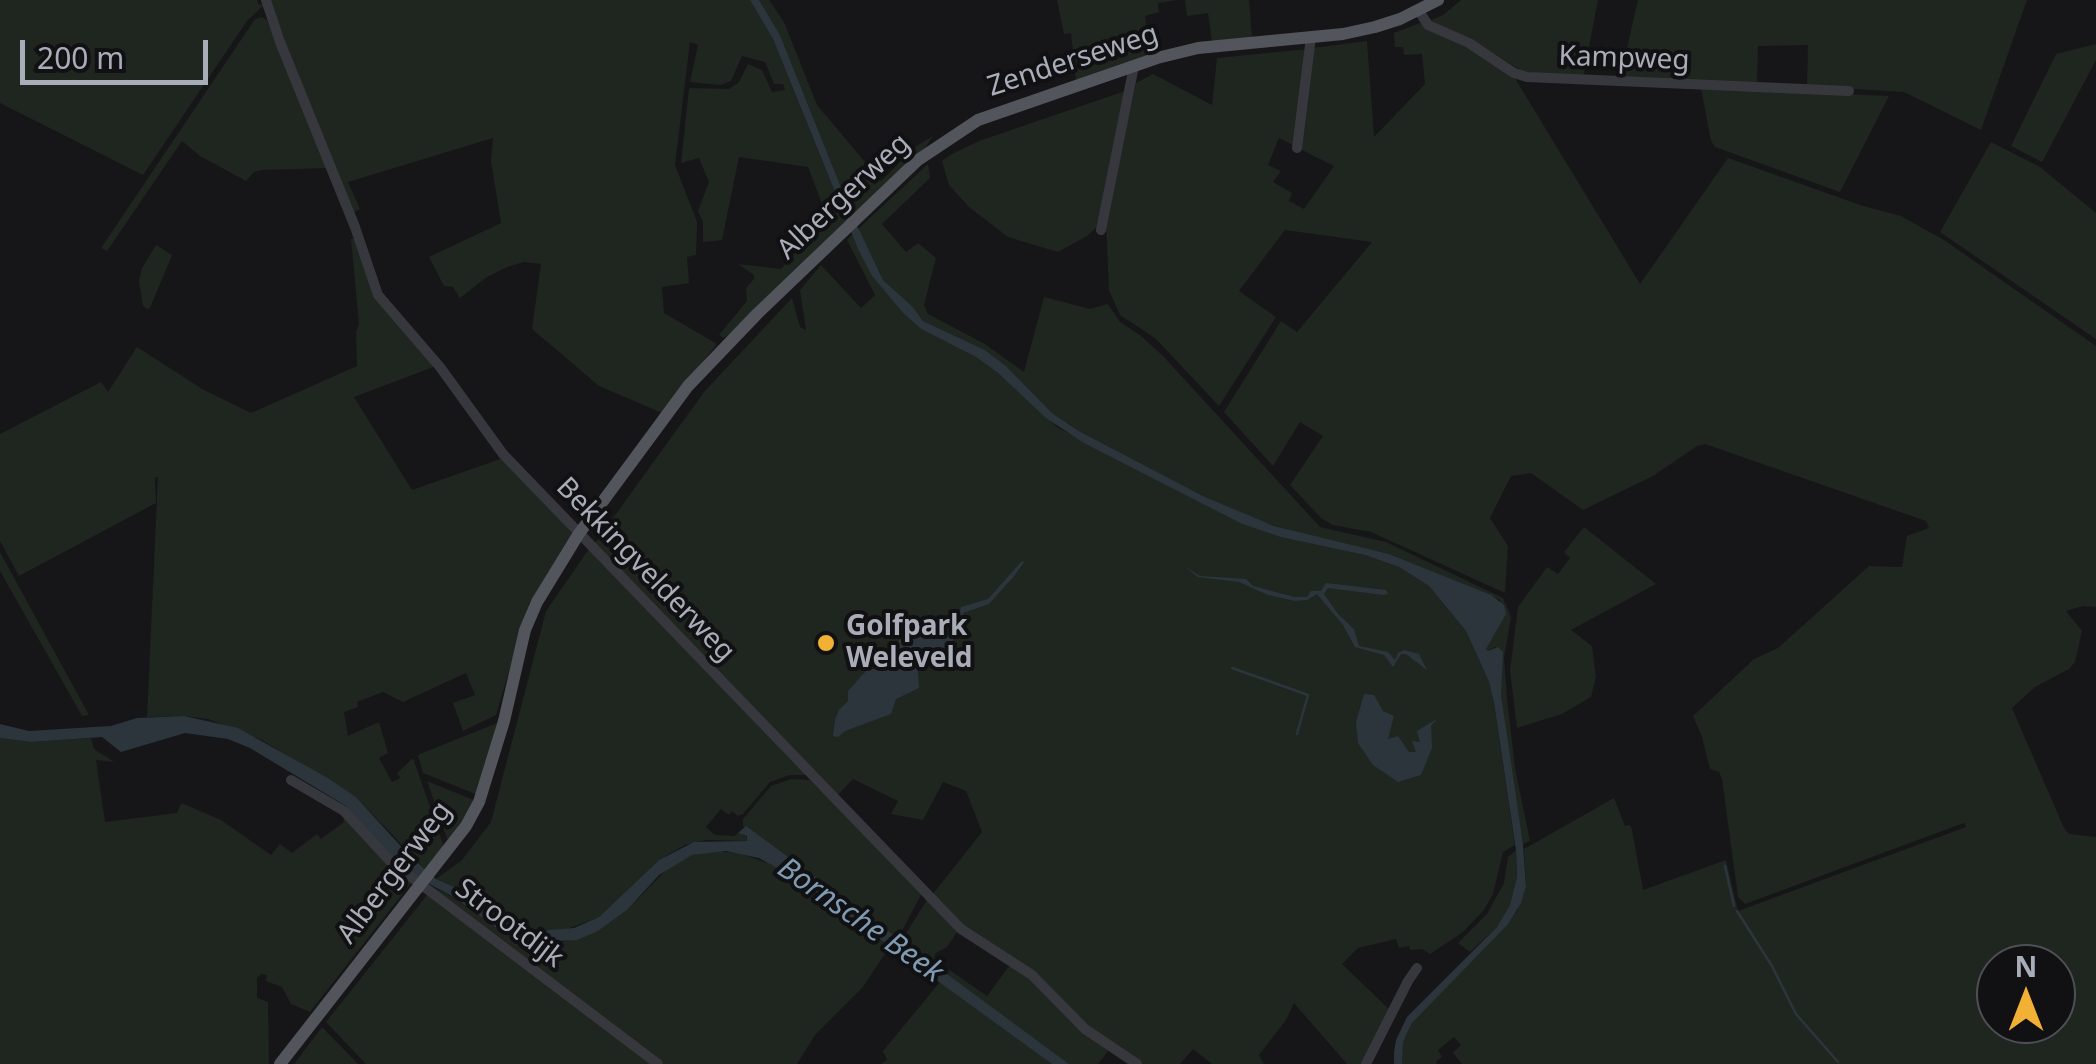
<!DOCTYPE html>
<html>
<head>
<meta charset="utf-8">
<style>
  body { margin:0 }
  #map { position:relative; width:2096px; height:1064px; overflow:hidden; background:#161618; font-family:"Noto Sans",sans-serif }
  canvas { display:block }
  .north { position:absolute; left:1976px; top:944px; width:100px; height:100px; box-sizing:border-box; background:#111113; border:2px solid #4d4f55; border-radius:50%; rotate:0deg; font-size:28px; font-weight:700; line-height:40px; text-align:center; color:#a8adb8 }
  .north::after { content:''; display:block; margin:auto; width:35px; height:45px; background:#f2b134; clip-path:polygon(50% 0,100% 100%,50% 72%,0 100%) }
  .scale { position:absolute; left:20px; top:40px; width:188px; height:45px; box-sizing:border-box; border:5px solid #a8adb8; border-top:0; padding-left:12px; font-size:30px; line-height:35px; white-space:nowrap; color:#a8adb8; -webkit-text-stroke:8px #111113; paint-order:stroke }
</style>
</head>
<body>
<div id="map">
<canvas width="2096" height="1064"></canvas>
<div class="north">N</div>
<div class="scale">200 m</div>
</div>
<script>
const ctx = document.querySelector('canvas').getContext('2d');
ctx.lineJoin = 'round';
function paint(path, color) { ctx.fillStyle = color; ctx.fill(path, 'evenodd'); }
const shape = rows => new Path2D(rows.map(r => 'M' + r).join(''));
function strokePath(path, color, width, dash) { ctx.strokeStyle = color; ctx.lineWidth = width; ctx.lineCap = dash ? 'butt' : 'round'; ctx.setLineDash(dash || []); ctx.stroke(path); }
function drawText(font, color, halo, rows, align = 'center') {
  ctx.font = font + ' "Noto Sans",sans-serif'; ctx.lineWidth = 8; ctx.setLineDash([]); ctx.textBaseline = 'middle'; ctx.strokeStyle = halo; ctx.fillStyle = color; for (const [text, x, y, turn = 0] of rows) {
    ctx.save(); ctx.translate(x, y); ctx.rotate((+turn || 0) * Math.PI / 180); ctx.textAlign = isNaN(turn) ? turn : align; if (halo) ctx.strokeText(text, 0, 0); ctx.fillText(text, 0, 0); ctx.restore();
  }
}
const green = shape([
  [0,0,257,0,259,5,265,4,247,21,143,175,0,103],
  [271,0,750,0,773,39,847,223,733,333,723,338,719,335,747,301,746,288,754,279,754,275,738,264,781,269,827,217,808,167,739,157,722,240,703,242,703,222,698,211,709,182,699,158,681,163,689,88,729,89,739,82,748,64,762,70,772,92,785,90,783,84,774,84,765,62,742,56,731,81,720,85,690,82,698,45,690,42,675,165,697,222,696,255,687,257,689,283,662,287,664,313,717,344,662,413,599,386,532,329,541,264,524,262,507,267,487,277,460,298,453,287,444,286,429,257,501,223,491,161,493,138,348,182,360,209,352,213,286,50],
  [759,0,769,0,784,22,817,105,881,181,915,147,933,136,925,148,853,217,780,35],
  [1057,0,1177,0,1158,3,1159,12,1145,16,1150,54,1076,80,1071,33,1064,34],
  [1185,0,1249,0,1252,38,1212,42,1208,13,1187,16],
  [1461,0,1598,0,1583,78,1528,75,1468,37,1434,27,1429,21,1443,15],
  [1638,0,2027,0,1981,130,1904,92,1807,86,1808,45,1758,46,1757,84,1620,79],
  [262,17,267,20,328,168,262,170,254,172,246,181,200,156,182,141,107,251,101,248,255,19],
  [1420,23,1431,31,1447,35,1513,75,1640,284,1728,158,1863,206,1901,216,1944,240,2096,346,2096,607,2083,606,2066,611,2082,631,2075,662,2069,669,2035,687,2012,708,2064,828,2069,834,2096,837,2096,1064,1462,1064,1453,1053,1461,1045,1454,1037,1438,1050,1442,1057,1436,1061,1437,1064,1402,1064,1403,1042,1412,1023,1517,911,1526,887,1524,849,1614,798,1625,826,1630,825,1632,830,1643,890,1726,860,1738,911,1966,827,1964,823,1745,904,1738,897,1722,779,1719,772,1710,769,1702,737,1693,716,1754,659,1778,648,1869,566,1902,567,1907,536,1929,528,1926,521,1705,444,1697,446,1653,476,1583,510,1531,473,1511,476,1490,518,1508,546,1505,593,1371,532,1333,525,1322,519,1290,485,1323,436,1300,422,1273,466,1224,412,1281,321,1297,332,1372,242,1285,230,1239,291,1276,317,1219,406,1155,338,1120,315,1109,290,1106,223,1136,83,1153,74,1212,105,1217,58,1308,49,1295,146,1279,138,1268,165,1281,171,1273,182,1292,193,1289,201,1304,209,1334,166,1300,149,1313,48,1367,41,1374,137,1425,84,1422,54,1404,55,1403,47,1395,47,1394,33],
  [1996,964,2056,964,2056,1024,1996,1024],
  [2096,44,2096,60,2042,162,2011,146,2056,54],
  [1701,88,1889,96,1840,192,1715,147,1711,141],
  [1125,91,1098,226,1087,236,1058,252,1008,237,969,207,949,185,942,161,952,154,979,141],
  [1991,142,2040,167,2096,213,2096,339,1940,232],
  [928,164,930,178,882,224,906,252,918,243,936,258,924,305,928,314,985,344,1024,372,1044,297,1090,309,1108,304,1120,322,1140,335,1163,356,1320,527,1386,542,1503,598,1511,617,1504,658,1507,699,1515,768,1530,841,1523,844,1505,734,1501,695,1502,652,1495,647,1488,651,1486,649,1493,633,1500,600,1389,554,1289,530,1250,518,1205,497,1077,430,1052,413,1006,366,985,350,923,321,912,306,883,280,858,229],
  [852,235,872,276,903,313,921,329,976,357,998,373,1057,427,1242,524,1281,536,1365,555,1399,567,1429,586,1466,631,1489,682,1494,704,1515,845,1503,852,1493,894,1484,910,1463,932,1430,954,1422,949,1410,950,1409,946,1399,948,1396,939,1358,948,1342,964,1391,1011,1364,1064,1347,1064,1294,1003,1286,1020,1259,1055,1264,1064,1212,1064,1193,1049,1180,1064,1143,1064,1086,1027,1054,993,966,929,932,895,982,832,966,791,943,782,923,820,891,814,898,801,853,779,837,796,595,543,704,392,792,298,800,327,806,330,800,290,821,265,861,308,875,295,847,240],
  [356,238,378,301,436,366,354,397,412,490,503,458,572,533,529,604,496,715,463,731,453,703,475,695,466,673,403,702,383,692,357,702,358,707,344,712,348,736,379,722,388,753,379,758,392,782,400,778,397,773,413,758,444,847,425,869,356,797,260,739,208,719,184,716,147,717,158,477,155,478,156,503,19,576,0,541,0,434,101,382,108,392,137,347,204,390,251,413,357,366,356,332,359,324,351,239],
  [156,245,172,255,150,308,147,309,143,306,139,281,142,268],
  [1584,527,1656,584,1571,630,1592,646,1596,677,1591,697,1562,714,1517,728,1510,670,1518,607,1547,567,1558,574,1570,558,1564,552],
  [589,549,807,775,790,775,770,782,743,814,738,816,732,811,729,815,721,809,706,827,715,835,734,836,738,833,746,836,747,841,707,840,685,845,659,860,599,917,562,931,529,929,497,916,459,889,436,879,462,860,491,822,546,611],
  [0,552,1,554,89,715,82,716,0,571],
  [497,723,478,795,423,773,418,756,420,754],
  [0,738,31,742,91,738,94,749,114,762,96,760,105,822,177,813,181,804,184,804,221,820,271,855,280,844,292,853,317,834,321,839,343,823,345,814,412,882,310,1012,291,1004,282,987,266,981,267,975,261,974,257,978,257,998,268,1002,269,1064,0,1064],
  [791,779,812,780,921,895,898,938,743,826,743,819,771,786],
  [427,781,476,801,448,841],
  [1516,850,1517,876,1510,905,1497,927,1470,952,1458,943,1487,914,1504,883,1508,857],
  [714,851,739,853,778,867,890,946,863,987,815,1035,797,1064,664,1064,430,886,447,894,509,935,538,942,559,943,598,931,627,910,669,867,692,855],
  [427,895,654,1064,366,1064,326,1022],
  [927,900,971,941,957,932,947,947,936,953,934,958,938,962,987,996,1010,965,1033,981,1108,1051,1098,1064,1069,1064,901,941],
  [940,982,1037,1052,1052,1064,881,1064,887,1060,883,1051],
  [322,1027,358,1064,294,1064]
]);
const water = shape([
  [750,0,759,0,780,35,853,217,883,280,912,306,923,321,985,350,1006,366,1052,413,1077,430,1205,497,1274,526,1389,554,1491,595,1504,605,1506,614,1486,649,1488,651,1498,647,1503,652,1501,695,1523,844,1526,887,1521,903,1508,924,1412,1023,1403,1042,1402,1064,1394,1064,1394,1052,1396,1040,1407,1017,1497,927,1510,905,1517,876,1516,850,1494,703,1489,682,1466,631,1429,586,1399,567,1365,555,1281,537,1242,524,1084,443,1046,418,998,373,976,357,921,329,903,313,872,276,858,249,773,39],
  [1022,561,1024,562,1014,576,989,604,963,613,964,628,941,653,917,658,919,688,896,699,891,714,845,731,838,737,833,736,835,720,839,710,848,701,848,691,866,671,874,669,876,661,888,654,900,639,939,624,957,621,961,607,988,599],
  [1184,566,1200,576,1246,579,1253,586,1294,597,1307,597,1311,591,1321,591,1326,583,1386,590,1388,594,1383,595,1328,588,1324,594,1338,614,1354,629,1359,646,1388,652,1395,660,1398,653,1404,650,1419,654,1427,670,1406,654,1401,654,1393,667,1384,655,1355,647,1343,625,1317,594,1307,600,1295,601,1268,595,1239,582,1198,577],
  [1364,694,1374,695,1383,711,1394,716,1388,739,1398,736,1409,752,1416,752,1412,741,1420,742,1417,731,1437,719,1431,726,1432,748,1421,775,1398,782,1373,765,1358,743,1356,722],
  [184,716,238,728,326,777,356,797,408,854,436,879,459,889,504,920,537,931,574,928,599,917,659,860,694,842,747,841,747,836,738,833,746,826,1069,1064,1052,1064,800,881,759,858,726,851,692,855,659,875,627,910,598,931,577,940,538,942,500,930,450,895,418,878,388,853,346,806,250,748,228,739,185,733,121,752,102,737,31,742,0,738,0,724,29,731,111,726,137,718]
]);
const stream = shape([
  [1232,668,1308,695,1297,734],
  [1725,866,1734,906],
  [1737,911,1772,966,1796,1014,1838,1062]
]);
const minor = shape([
  [266,0,280,42,355,227,378,295,440,367,503,454,961,929,1032,975,1085,1029,1137,1064],
  [1419,11,1428,25,1469,43,1514,73,1527,77,1849,91],
  [1297,148,1311,37],
  [1101,230,1134,66],
  [291,780,344,811,390,861,658,1064],
  [1366,1064,1408,981,1417,968]
]);
const major = shape([
  [280,1064,466,826,479,802,504,721,525,630,537,602,578,535,688,386,757,314,918,160,978,120,1157,58,1198,48,1343,34,1375,27,1400,19,1438,0]
]);
const markers = [
  [826,643,10,"#f2b134"]
];
const streetNames = [
  ["Kampweg",1624,59,2],
  ["Zenderseweg",1073,61,-18],
  ["Albergerweg",844,197,-43],
  ["Bekkingvelderweg",645,570,46],
  ["Albergerweg",395,873,-53],
  ["Strootdijk",509,924,37]
];
const poiNames = [
  ["Golfpark",846,627],
  ["Weleveld",846,659]
];
const waterNames = [
  ["Bornsche Beek",860,921,35]
];
paint(green, '#1e261f');
paint(water, '#2c353c');
strokePath(stream, '#2c353c', 2.5);
strokePath(minor, '#37383d', 10);
strokePath(major, '#53555c', 12);
for (const [x, y, r, color] of markers) { const dot = new Path2D(); dot.arc(x, y, r, 0, 2 * Math.PI); ctx.fillStyle = color; ctx.fill(dot); strokePath(dot, '#111113', 4); }
drawText('28px', '#a8adb8', '#111113', streetNames);
drawText('bold 28px', '#a8adb8', '#111113', poiNames, 'left');
drawText('italic 30px', '#7f9bb3', '#111113', waterNames);
</script>
</body>
</html>
